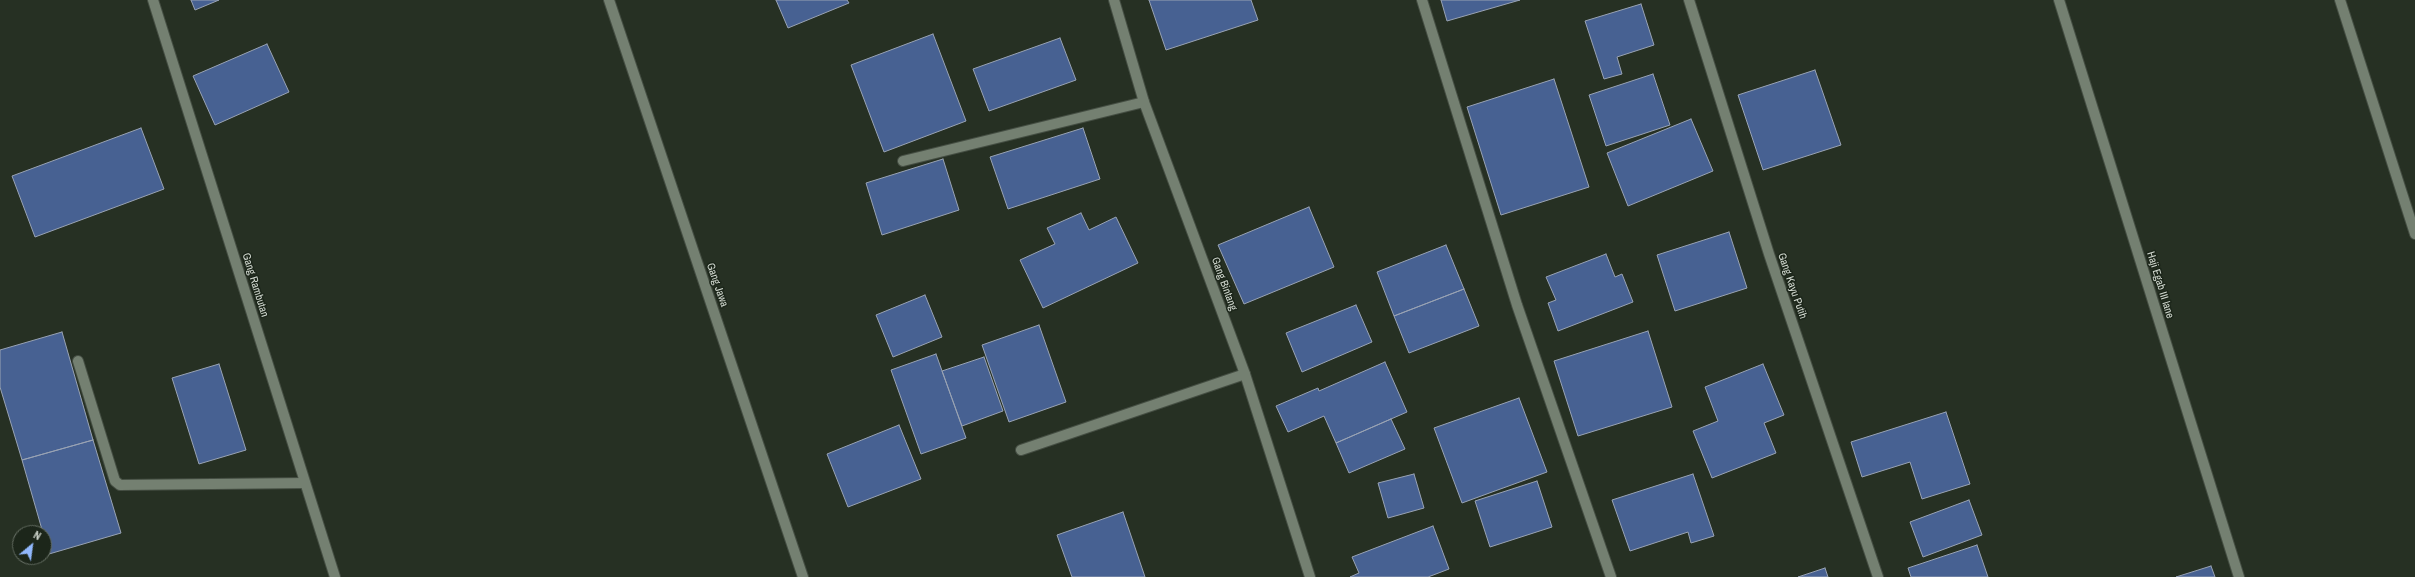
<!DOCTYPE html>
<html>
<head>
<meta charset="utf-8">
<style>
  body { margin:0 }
  #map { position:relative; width:2415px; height:577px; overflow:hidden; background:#263023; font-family:"Archivo Narrow",sans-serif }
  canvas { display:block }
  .north { position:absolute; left:12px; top:525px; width:40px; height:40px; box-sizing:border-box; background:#1c261a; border:1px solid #656e63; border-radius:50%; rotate:29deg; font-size:11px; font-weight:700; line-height:16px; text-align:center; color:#d2d9d0 }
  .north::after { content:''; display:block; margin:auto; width:14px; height:18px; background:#91b8fd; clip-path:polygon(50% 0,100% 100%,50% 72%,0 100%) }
</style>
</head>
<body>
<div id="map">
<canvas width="2415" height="577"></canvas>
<div class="north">N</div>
</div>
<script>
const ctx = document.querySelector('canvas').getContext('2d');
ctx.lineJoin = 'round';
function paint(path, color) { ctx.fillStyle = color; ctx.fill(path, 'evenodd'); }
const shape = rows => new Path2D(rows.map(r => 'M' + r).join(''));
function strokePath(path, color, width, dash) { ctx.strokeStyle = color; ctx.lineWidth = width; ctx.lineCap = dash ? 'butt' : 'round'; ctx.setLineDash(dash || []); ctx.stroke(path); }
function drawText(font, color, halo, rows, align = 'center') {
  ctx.font = font + ' "Archivo Narrow",sans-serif'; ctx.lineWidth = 3; ctx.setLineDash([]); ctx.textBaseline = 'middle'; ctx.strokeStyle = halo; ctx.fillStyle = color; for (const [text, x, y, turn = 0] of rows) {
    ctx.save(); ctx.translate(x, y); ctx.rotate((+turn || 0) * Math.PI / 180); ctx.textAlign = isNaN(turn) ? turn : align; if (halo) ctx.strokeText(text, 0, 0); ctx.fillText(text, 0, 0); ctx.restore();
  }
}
const building = shape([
  [191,0,219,0,195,10,191,0],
  [776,0,847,0,849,3,788,28,776,0],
  [1149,0,1251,0,1258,20,1166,50,1149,0],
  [1441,0,1520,0,1447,21,1441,0],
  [1641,4,1654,45,1617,57,1622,74,1604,79,1585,21,1641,4],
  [933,34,966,121,884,152,851,65,933,34],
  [1060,38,1076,80,989,111,973,69,1060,38],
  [267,44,289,92,215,125,193,76,267,44],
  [1815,70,1841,145,1763,170,1738,95,1815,70],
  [1653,74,1670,125,1606,146,1589,95,1653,74],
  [1554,79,1589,187,1501,215,1467,107,1554,79],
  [1691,119,1713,171,1628,206,1607,153,1691,119],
  [141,128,164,189,35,237,12,176,141,128],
  [1083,128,1100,179,1008,209,990,157,1083,128],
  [943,159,959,210,882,235,866,183,943,159],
  [1309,207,1334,267,1244,304,1218,245,1309,207],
  [1081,213,1089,230,1116,217,1138,263,1043,308,1020,260,1055,244,1047,228,1081,213],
  [1729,232,1747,288,1675,311,1657,255,1729,232],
  [1446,245,1464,289,1394,316,1377,272,1446,245],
  [1606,254,1615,277,1622,274,1633,302,1558,331,1548,303,1556,300,1546,277,1606,254],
  [1464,289,1479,326,1409,353,1394,316,1464,289],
  [925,295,942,337,893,357,876,315,925,295],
  [1356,305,1372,342,1302,372,1286,333,1356,305],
  [1039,325,1066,402,1009,422,982,345,1039,325],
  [1648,331,1672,407,1578,436,1554,361,1648,331],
  [62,332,93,440,22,460,0,387,0,350,62,332],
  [936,354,966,438,921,454,891,370,936,354],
  [984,357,1003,411,962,426,942,371,984,357],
  [1385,362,1407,412,1336,443,1324,416,1288,432,1276,406,1318,388,1319,391,1385,362],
  [219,364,246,450,199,464,172,378,219,364],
  [1763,364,1784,415,1764,423,1776,453,1712,478,1693,431,1718,421,1705,387,1763,364],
  [1519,398,1547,472,1462,503,1434,428,1519,398],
  [1946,412,1970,484,1922,499,1910,462,1862,477,1851,442,1946,412],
  [1391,419,1405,449,1349,473,1336,443,1391,419],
  [899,425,921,479,848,507,827,454,899,425],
  [93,440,121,533,49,554,22,460,93,440],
  [1414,474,1424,508,1388,518,1378,483,1414,474],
  [1693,474,1714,536,1691,543,1688,532,1630,551,1612,500,1693,474],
  [1537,481,1552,527,1490,547,1475,501,1537,481],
  [1969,500,1982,535,1923,557,1910,522,1969,500],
  [1123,512,1145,577,1072,577,1057,535,1123,512],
  [1433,526,1449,569,1428,577,1350,577,1359,573,1352,557,1433,526],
  [1977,545,1988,577,1911,577,1908,568,1977,545],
  [2211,566,2215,577,2176,577,2211,566],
  [1825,568,1828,577,1798,577,1825,568]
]);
const lane = shape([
  [2059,0,2239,577],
  [2340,0,2415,234],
  [903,161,1144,102],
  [78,361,115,481,120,485,305,483],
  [1021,450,1245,374]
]);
const street = shape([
  [153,0,335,577],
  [609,0,803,577],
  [1114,0,1144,102,1245,374,1310,577],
  [1422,0,1517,305,1611,577],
  [1689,0,1769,254,1878,577]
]);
const streetNames = [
  ["Gang Bintang",1224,284,70],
  ["Gang Rambutan",255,285,73],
  ["Gang Jawa",717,285,71],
  ["Haji Egab III lane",2160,285,73],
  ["Gang Kayu Putih",1792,286,71]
];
paint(building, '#476192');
strokePath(building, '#99a3b4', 1);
strokePath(lane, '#454e43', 12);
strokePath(street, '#454e43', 12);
strokePath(lane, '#748071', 10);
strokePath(street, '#748071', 10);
drawText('11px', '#d2d9d0', '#1c261a', streetNames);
</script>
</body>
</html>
